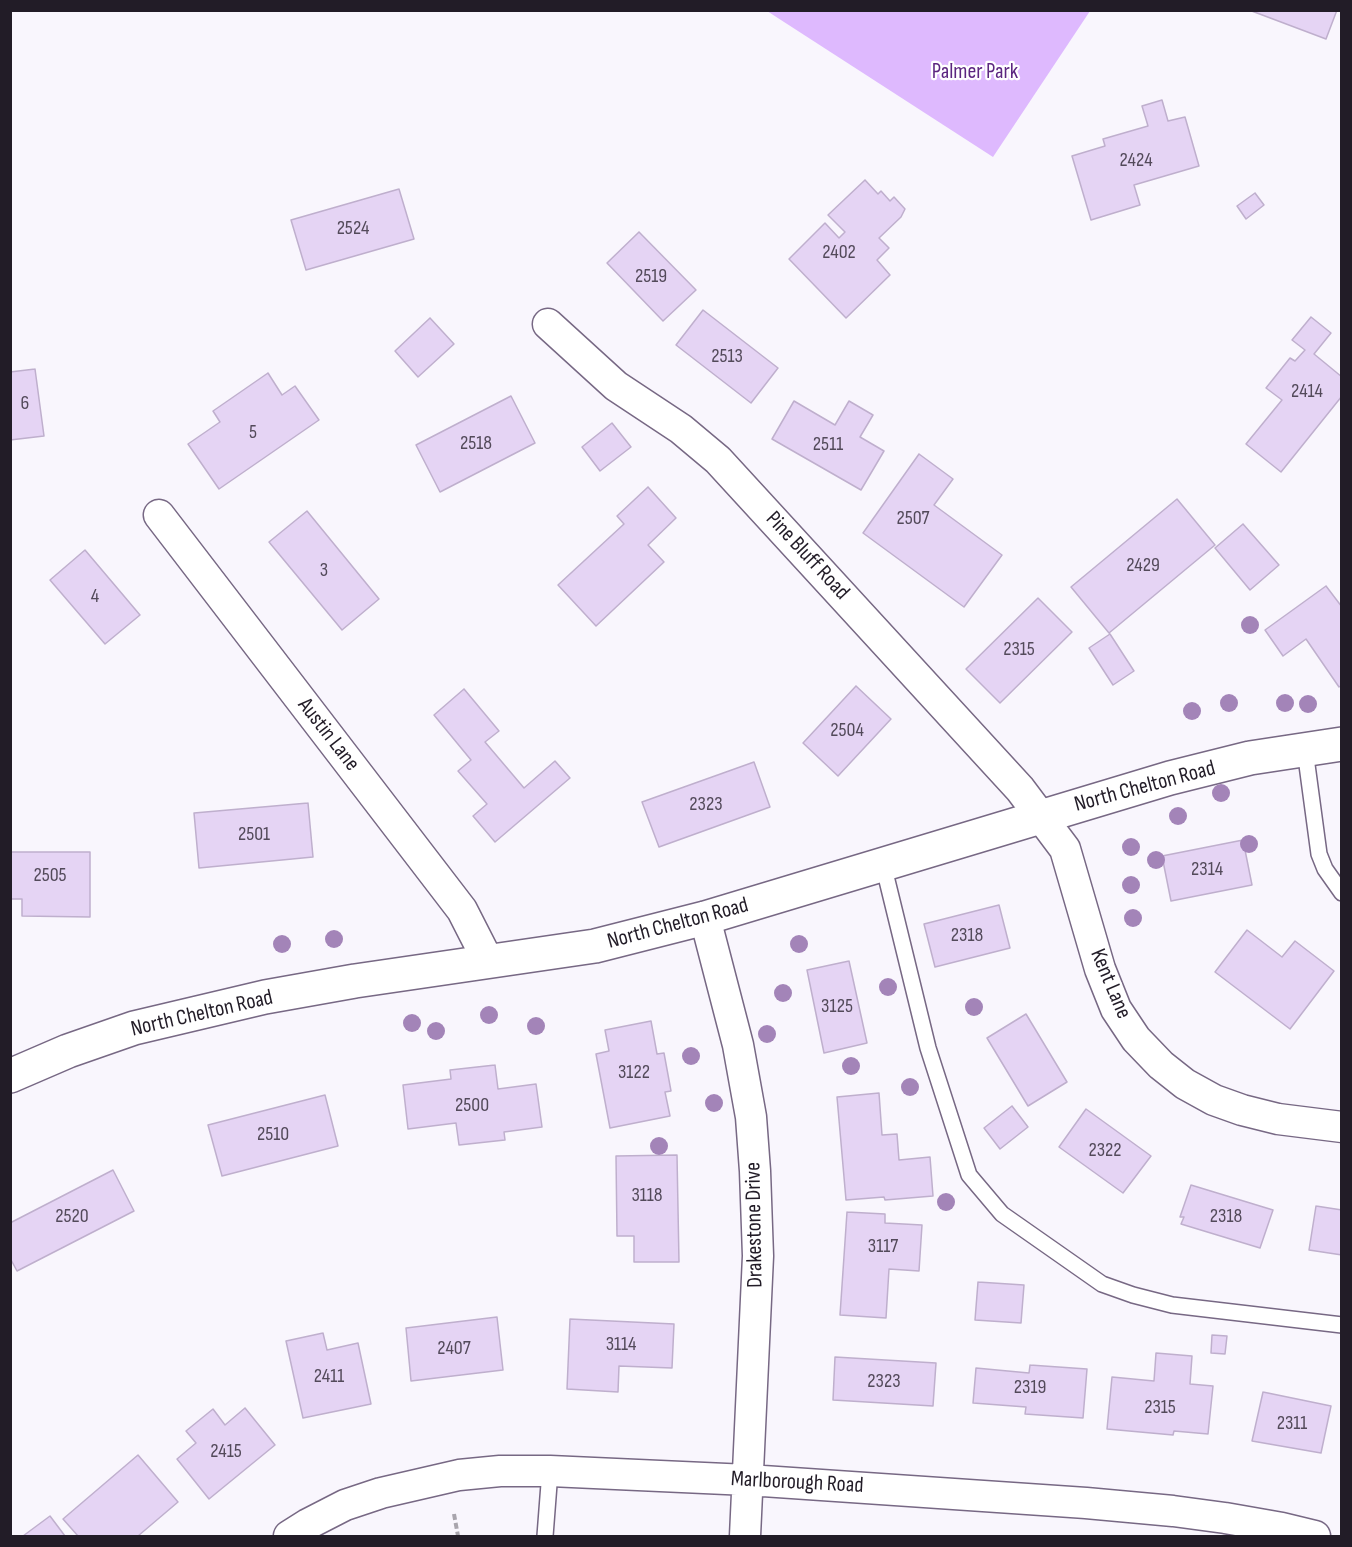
<!DOCTYPE html>
<html>
<head>
<meta charset="utf-8">
<style>
  body { margin:0 }
  #map { position:relative; width:1352px; height:1547px; overflow:hidden; background:#f9f6fd; font-family:"Sofia Sans Condensed",sans-serif }
  canvas { display:block }
  .frame { position:absolute; inset:0; border:12px solid #221c27; pointer-events:none }
</style>
</head>
<body>
<div id="map">
<canvas width="1352" height="1547"></canvas>
<div class="frame"></div>
</div>
<script>
const ctx = document.querySelector('canvas').getContext('2d');
ctx.lineJoin = 'round';
function paint(path, color) { ctx.fillStyle = color; ctx.fill(path, 'evenodd'); }
const shape = rows => new Path2D(rows.map(r => 'M' + r).join(''));
function strokePath(path, color, width, dash) { ctx.strokeStyle = color; ctx.lineWidth = width; ctx.lineCap = dash ? 'butt' : 'round'; ctx.setLineDash(dash || []); ctx.stroke(path); }
function drawText(font, color, halo, rows, align = 'center') {
  ctx.font = font + ' "Sofia Sans Condensed",sans-serif'; ctx.lineWidth = 4.5; ctx.setLineDash([]); ctx.textBaseline = 'middle'; ctx.strokeStyle = halo; ctx.fillStyle = color; for (const [text, x, y, turn = 0] of rows) {
    ctx.save(); ctx.translate(x, y); ctx.rotate((+turn || 0) * Math.PI / 180); ctx.textAlign = isNaN(turn) ? turn : align; if (halo) ctx.strokeText(text, 0, 0); ctx.fillText(text, 0, 0); ctx.restore();
  }
}
const green = shape([
  [767,11,1090,11,993,157]
]);
const building = shape([
  [1249,10,1337,10,1326,39,1249,10],
  [1162,100,1168,121,1185,117,1199,166,1134,185,1140,205,1091,220,1072,156,1105,146,1103,139,1148,126,1142,106,1162,100],
  [865,180,878,194,881,191,890,201,894,197,905,209,901,217,879,238,889,248,877,260,890,275,846,318,789,259,825,223,839,238,845,232,828,215,865,180],
  [399,189,414,239,306,270,291,220,399,189],
  [1255,193,1264,205,1246,219,1237,206,1255,193],
  [639,232,696,290,663,321,607,263,639,232],
  [703,310,778,368,751,403,676,345,703,310],
  [1311,317,1331,333,1314,354,1342,377,1342,396,1281,472,1246,444,1282,400,1266,388,1290,358,1295,361,1305,350,1292,340,1311,317],
  [430,318,454,344,418,377,395,351,430,318],
  [35,369,44,436,10,440,10,372,35,369],
  [268,373,282,395,295,386,319,420,219,489,188,444,220,422,213,411,268,373],
  [511,396,535,443,440,492,416,445,511,396],
  [794,401,835,425,849,401,873,415,860,437,884,451,861,490,772,439,794,401],
  [612,423,631,447,600,471,582,447,612,423],
  [919,454,953,479,934,505,1002,555,964,607,863,533,919,454],
  [648,487,676,518,648,545,664,562,596,626,558,585,624,524,617,516,648,487],
  [1177,499,1215,545,1109,633,1071,587,1177,499],
  [307,511,379,599,342,630,269,542,307,511],
  [1243,524,1279,565,1250,590,1215,548,1243,524],
  [85,550,140,615,105,644,50,580,85,550],
  [1326,586,1342,607,1342,685,1339,687,1306,639,1283,656,1265,630,1326,586],
  [1038,598,1072,632,1000,703,966,669,1038,598],
  [1110,634,1134,671,1113,685,1089,648,1110,634],
  [856,686,891,719,838,776,803,743,856,686],
  [464,689,499,731,485,742,524,788,555,761,570,778,495,842,473,816,487,804,458,771,471,760,434,715,464,689],
  [754,762,770,807,659,847,642,802,754,762],
  [308,803,313,857,199,868,194,813,308,803],
  [1243,840,1252,885,1171,901,1162,856,1243,840],
  [10,852,90,852,90,917,22,916,22,899,10,899,10,852],
  [999,905,1010,948,935,967,924,924,999,905],
  [1247,930,1282,957,1295,941,1334,971,1290,1029,1215,972,1247,930],
  [849,961,867,1043,824,1053,807,970,849,961],
  [1026,1014,1067,1082,1028,1106,987,1038,1026,1014],
  [651,1021,657,1054,664,1053,671,1091,665,1092,670,1116,610,1128,596,1054,609,1051,605,1030,651,1021],
  [495,1065,498,1089,536,1084,542,1127,504,1132,505,1140,459,1145,456,1123,408,1129,403,1085,451,1079,450,1070,495,1065],
  [879,1093,882,1135,897,1134,899,1160,930,1157,933,1196,885,1200,884,1197,846,1200,837,1097,879,1093],
  [325,1095,338,1146,222,1176,208,1125,325,1095],
  [1012,1106,1028,1127,1000,1149,984,1128,1012,1106],
  [1086,1109,1151,1156,1123,1193,1059,1147,1086,1109],
  [677,1155,679,1262,634,1262,634,1236,617,1236,616,1156,677,1155],
  [113,1170,134,1211,17,1271,10,1258,10,1223,113,1170],
  [1191,1185,1273,1210,1260,1248,1181,1224,1184,1217,1180,1217,1191,1185],
  [1316,1206,1342,1210,1342,1255,1309,1250,1316,1206],
  [847,1212,885,1214,885,1223,922,1225,919,1271,889,1269,886,1318,840,1315,847,1212],
  [978,1282,1024,1285,1021,1323,975,1320,978,1282],
  [497,1317,503,1370,411,1381,406,1328,497,1317],
  [570,1319,674,1324,672,1368,619,1366,618,1392,567,1389,570,1319],
  [323,1333,327,1350,358,1343,371,1404,303,1418,286,1341,323,1333],
  [1212,1335,1227,1336,1225,1354,1211,1353,1212,1335],
  [1156,1353,1192,1356,1190,1384,1213,1386,1208,1434,1174,1431,1173,1435,1107,1429,1112,1377,1154,1381,1156,1353],
  [835,1357,936,1363,933,1406,833,1400,835,1357],
  [1030,1365,1087,1369,1083,1418,1025,1414,1026,1407,973,1403,976,1368,1029,1373,1030,1365],
  [1263,1392,1331,1406,1321,1453,1252,1441,1263,1392],
  [245,1408,275,1445,209,1499,177,1459,196,1443,186,1431,213,1409,225,1425,245,1408],
  [138,1455,178,1502,138,1536,78,1536,63,1519,138,1455],
  [50,1516,65,1536,23,1536,50,1516]
]);
const path = shape([
  [454,1514,458,1536]
]);
const service = shape([
  [1305,750,1319,854,1325,869,1342,893],
  [883,864,928,1048,969,1175,1002,1214,1102,1284,1133,1295,1172,1305,1342,1325],
  [545,1536,550,1471]
]);
const minor = shape([
  [548,324,616,386,681,429,718,460,1020,789,1065,849,1100,969,1116,1009,1136,1039,1161,1065,1185,1084,1214,1100,1242,1110,1278,1119,1342,1127],
  [159,515,462,910,488,961],
  [705,918,738,1045,751,1117,755,1171,758,1256,745,1536],
  [289,1536,308,1524,345,1505,381,1493,459,1475,500,1471,550,1471,748,1480,1086,1503,1173,1511,1225,1518,1282,1528,1315,1536]
]);
const tertiary = shape([
  [10,1076,68,1051,134,1028,265,997,355,981,595,946,705,918,1170,778,1250,758,1342,744]
]);
const trees = [
  [1250,625],
  [1229,703],
  [1285,703],
  [1308,704],
  [1192,711],
  [1221,793],
  [1178,816],
  [1249,844],
  [1131,847],
  [1156,860],
  [1131,885],
  [1133,918],
  [334,939],
  [282,944],
  [799,944],
  [888,987],
  [783,993],
  [974,1007],
  [489,1015],
  [412,1023],
  [536,1026],
  [436,1031],
  [767,1034],
  [691,1056],
  [851,1066],
  [910,1087],
  [714,1103],
  [659,1146],
  [946,1202]
];
const numberNames = [
  ["2424",1136,161],
  ["2524",353,229],
  ["2402",839,253],
  ["2519",651,277],
  ["2513",727,357],
  ["2414",1307,392],
  ["6",25,404],
  ["5",253,433],
  ["2518",476,444],
  ["2511",828,445],
  ["2507",913,519],
  ["2429",1143,566],
  ["3",324,571],
  ["4",95,597],
  ["2315",1019,650],
  ["2504",847,731],
  ["2323",706,805],
  ["2501",254,835],
  ["2314",1207,870],
  ["2505",50,876],
  ["2318",967,936],
  ["3125",837,1007],
  ["3122",634,1073],
  ["2500",472,1106],
  ["2510",273,1135],
  ["2322",1105,1151],
  ["3118",647,1196],
  ["2520",72,1217],
  ["2318",1226,1217],
  ["3117",883,1247],
  ["3114",621,1345],
  ["2407",454,1349],
  ["2411",329,1377],
  ["2323",884,1382],
  ["2319",1030,1388],
  ["2315",1160,1408],
  ["2311",1292,1424],
  ["2415",226,1452]
];
const parkNames = [
  ["Palmer Park",975,72]
];
const streetNames = [
  ["Pine Bluff Road",807,556,47],
  ["Austin Lane",328,735,52],
  ["North Chelton Road",1145,787,-15],
  ["North Chelton Road",678,924,-15],
  ["Kent Lane",1110,984,67],
  ["North Chelton Road",202,1014,-13],
  ["Drakestone Drive",755,1225,-91],
  ["Marlborough Road",797,1483,3]
];
paint(green, '#deb9fe');
paint(building, '#e5d4f4');
strokePath(building, '#bfafcd', 1.5);
strokePath(service, '#776884', 18);
strokePath(minor, '#776884', 33);
strokePath(tertiary, '#776884', 36);
strokePath(path, '#a9a5ad', 4, [6, 3]);
strokePath(service, '#fff', 15);
strokePath(minor, '#fff', 30);
strokePath(tertiary, '#fff', 33);
ctx.fillStyle = '#a384b8';
for (const [x, y] of trees) { ctx.beginPath(); ctx.arc(x, y, 9, 0, 2 * Math.PI); ctx.fill(); }
drawText('20px', '#534a5a', null, numberNames);
drawText('22px', '#5c2680', '#fff', parkNames);
drawText('22px', '#221c27', '#fff', streetNames);
</script>
</body>
</html>
